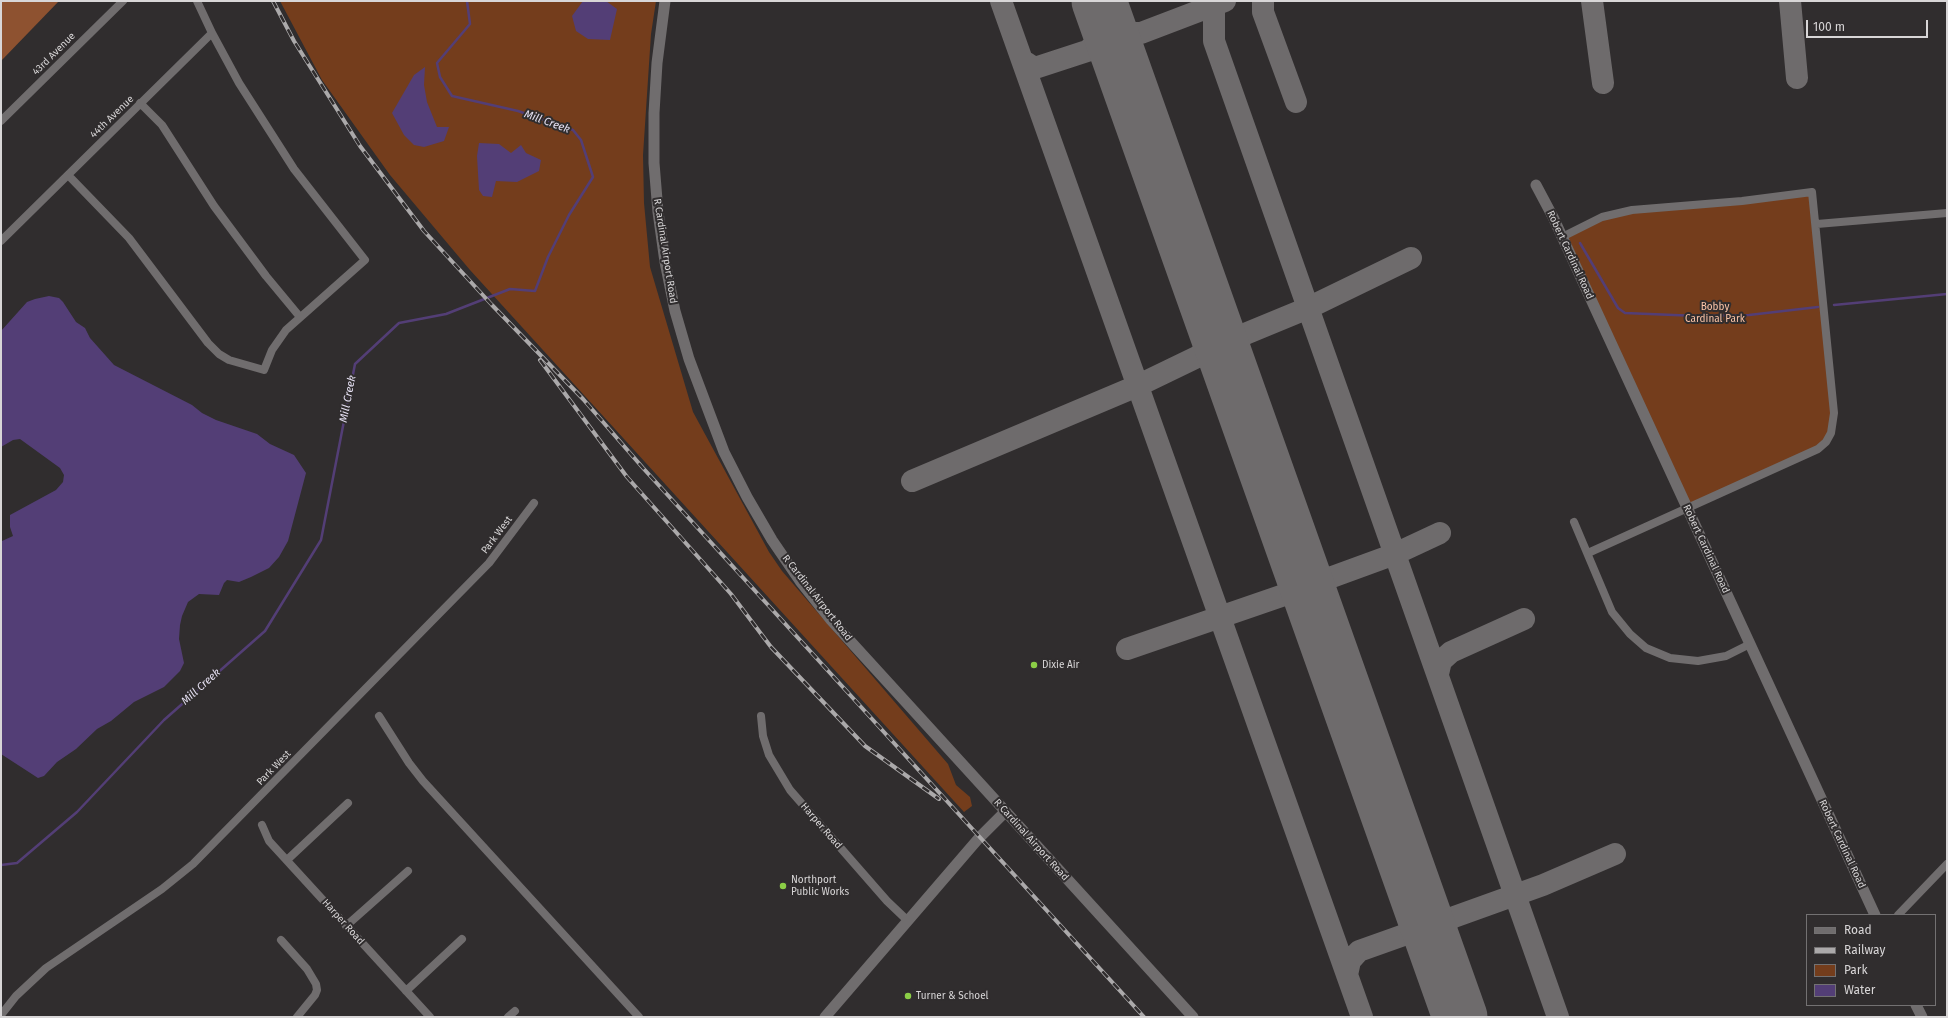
<!DOCTYPE html>
<html>
<head>
<meta charset="utf-8">
<style>
  body { margin:0 }
  #map { position:relative; width:1948px; height:1018px; overflow:hidden; background:#302d2e; font-family:"Fira Sans",sans-serif }
  canvas { display:block }
  .frame { position:absolute; inset:0; border:2px solid #d8d6d7; pointer-events:none }
  .legend { position:absolute; left:1806px; top:914px; width:130px; height:92px; box-sizing:border-box; background:#302d2e; border:1px solid #737172; margin:0; padding:5px 7px; list-style:none; font-size:12px; color:#d8d6d7 }
  .legend li { display:flex; align-items:center; gap:8px; height:20px }
  .legend b { width:20px; border:1px solid #737172 }
  .scale { position:absolute; left:1806px; top:20px; width:122px; height:18px; box-sizing:border-box; border:2px solid #d8d6d7; border-top:0; padding-left:5px; font-size:12px; line-height:14px; white-space:nowrap; color:#d8d6d7; -webkit-text-stroke:3px #302d2e; paint-order:stroke }
</style>
</head>
<body>
<div id="map">
<canvas width="1948" height="1018"></canvas>
<div class="frame"></div>
<ul class="legend">
<li><b style="height:5px;background:#706d6e"></b>Road</li>
<li><b style="height:5px;background:#aba9aa"></b>Railway</li>
<li><b style="height:11px;background:#743d1c"></b>Park</li>
<li><b style="height:11px;background:#533e76"></b>Water</li>
</ul>
<div class="scale">100 m</div>
</div>
<script>
const ctx = document.querySelector('canvas').getContext('2d');
ctx.lineJoin = 'round';
function paint(path, color) { ctx.fillStyle = color; ctx.fill(path, 'evenodd'); }
const shape = rows => new Path2D(rows.map(r => 'M' + r).join(''));
function strokePath(path, color, width, dash) { ctx.strokeStyle = color; ctx.lineWidth = width; ctx.lineCap = dash ? 'butt' : 'round'; ctx.setLineDash(dash || []); ctx.stroke(path); }
function drawText(font, color, halo, rows, align = 'center') {
  ctx.font = font + ' "Fira Sans",sans-serif'; ctx.lineWidth = 4; ctx.setLineDash([]); ctx.textBaseline = 'middle'; ctx.strokeStyle = halo; ctx.fillStyle = color; for (const [text, x, y, turn = 0] of rows) {
    ctx.save(); ctx.translate(x, y); ctx.rotate((+turn || 0) * Math.PI / 180); ctx.textAlign = isNaN(turn) ? turn : align; if (halo) ctx.strokeText(text, 0, 0); ctx.fillText(text, 0, 0); ctx.restore();
  }
}
const green = shape([
  [280,1,656,1,651,34,643,155,644,203,650,267,693,412,769,552,782,571,948,764,956,785,970,797,972,806,964,812,470,270,390,175,322,80],
  [1812,192,1834,413,1826,442,1687,508,1562,237,1602,217]
]);
const forest = shape([
  [1,1,59,1,1,61]
]);
const water = shape([
  [583,1,606,1,617,9,610,40,588,39,576,31,572,16],
  [425,67,424,85,427,102,437,127,449,127,444,141,424,147,414,145,404,135,392,113,414,75],
  [479,143,499,144,511,153,521,145,526,153,541,160,539,171,517,182,496,181,492,197,483,196,479,190,477,156],
  [49,296,59,298,63,302,76,322,85,328,90,338,114,365,192,405,202,413,216,420,257,434,270,444,294,455,306,473,288,541,279,557,269,568,251,577,239,582,227,580,224,583,219,595,199,594,188,602,182,616,180,625,179,639,184,663,180,671,164,687,134,702,111,721,97,729,76,749,57,762,44,776,38,778,1,754,1,545,2,541,13,536,10,527,10,515,56,490,63,482,64,475,60,468,20,439,13,440,1,447,1,331,27,302,35,299]
]);
const stream = shape([
  [1580,243,1618,308,1625,313,1698,316,1749,315,1818,307],
  [1834,305,1947,294],
  [1,865,17,863,77,812,164,720,265,631,321,540,355,364,399,323,446,314,510,289,535,291,548,257,569,215,593,177,581,140,573,130,518,111,452,96,440,77,437,63,470,24,467,1]
]);
const taxiway = shape([
  [1001,1,1362,1017],
  [1214,1,1214,41,1558,1017],
  [1263,1,1263,12,1296,102],
  [1592,1,1603,83],
  [1790,1,1797,78],
  [1105,20,1112,28,1121,33,1141,33,1225,1],
  [1087,51,1097,49,1107,52,1116,59,1123,68],
  [1022,60,1033,67,1038,67,1087,51,1102,39,1106,30,1105,20],
  [1231,374,1231,351,1237,341,1245,334,1308,308,1411,258],
  [912,481,1137,386,1197,357,1206,351,1212,342,1212,321],
  [1298,561,1312,576,1322,578,1332,577,1395,554,1440,533],
  [1127,649,1284,595,1293,595,1308,603,1314,608],
  [1438,674,1441,661,1451,652,1524,619],
  [1436,950,1436,940,1439,930,1445,922,1454,917,1543,885,1615,854],
  [1347,975,1350,961,1359,951,1404,935,1411,929,1419,912,1419,903]
]);
const runway = shape([
  [1099,1,1460,1017]
]);
const street = shape([
  [140,103,162,125,214,206,266,276,300,317],
  [1,121,123,1],
  [68,175,129,238,208,343,219,354,229,360,264,370,272,350,286,330,365,260,294,169,239,83,212,33],
  [1817,224,1947,213],
  [1562,237,1602,217,1632,210,1742,201,1812,192,1834,413,1831,433,1826,442,1818,449,1588,553],
  [1,241,212,33,197,1],
  [1574,522,1612,612,1630,634,1646,648,1670,658,1698,661,1726,656,1750,644],
  [379,716,409,763,423,781,639,1017],
  [761,716,763,736,769,755,790,790,887,901,908,921],
  [262,825,269,841,430,1017],
  [287,860,348,803],
  [1898,915,1947,864],
  [346,926,408,871],
  [281,940,307,969,316,984,317,990,315,995,297,1017],
  [406,991,462,939],
  [1,1015,16,996,46,968,162,889,193,864,489,563,534,503],
  [508,1017,515,1011]
]);
const secondary = shape([
  [665,1,657,63,654,113,654,163,658,212,665,262,675,311,689,359,724,452,747,497,772,540,800,581,831,620,1193,1017],
  [1536,185,1553,217,1875,915],
  [1916,1005,1922,1017],
  [825,1017,979,838,1005,812]
]);
const rail = shape([
  [273,1,294,41,360,146,424,231,492,305,583,399,643,468,1144,1017],
  [540,360,627,477,731,594,771,647,865,746,939,799]
]);
const markers = [
  [1034,665,4,"#8bce46"],
  [783,886,4,"#8bce46"],
  [908,996,4,"#8bce46"]
];
const streetNames = [
  ["43rd Avenue",54,54,-45],
  ["44th Avenue",112,117,-44],
  ["R Cardinal Airport Road",665,251,81],
  ["Robert Cardinal Road",1570,255,65],
  ["Park West",497,535,-53],
  ["Robert Cardinal Road",1706,549,65],
  ["R Cardinal Airport Road",817,598,52],
  ["Park West",274,768,-46],
  ["Harper Road",821,826,49],
  ["R Cardinal Airport Road",1031,840,48],
  ["Robert Cardinal Road",1842,844,65],
  ["Harper Road",343,922,48]
];
const parkNames = [
  ["Bobby",1715,307],
  ["Cardinal Park",1715,319]
];
const poiNames = [
  ["Dixie Air",1042,665],
  ["Northport",791,880],
  ["Public Works",791,892],
  ["Turner & Schoel",916,996]
];
const waterNames = [
  ["Mill Creek",547,122,20],
  ["Mill Creek",348,399,-79],
  ["Mill Creek",201,687,-42]
];
paint(green, '#743d1c');
paint(forest, '#8e5230');
paint(water, '#533e76');
strokePath(stream, '#533e76', 2.5);
strokePath(taxiway, '#6e6b6c', 22);
strokePath(runway, '#6e6b6c', 55);
strokePath(street, '#706d6e', 8);
strokePath(secondary, '#706d6e', 11);
strokePath(rail, '#aba9aa', 4);
strokePath(rail, '#302d2e', 2.5, [8]);
for (const [x, y, r, color] of markers) { const dot = new Path2D(); dot.arc(x, y, r, 0, 2 * Math.PI); ctx.fillStyle = color; ctx.fill(dot); strokePath(dot, '#302d2e', 1.5); }
drawText('10px', '#d8d6d7', '#302d2e', streetNames);
drawText('10px', '#fcc5a8', '#302d2e', parkNames);
drawText('10px', '#d8d6d7', '#302d2e', poiNames, 'left');
drawText('italic 11px', '#e5e0f2', '#302d2e', waterNames);
</script>
</body>
</html>
